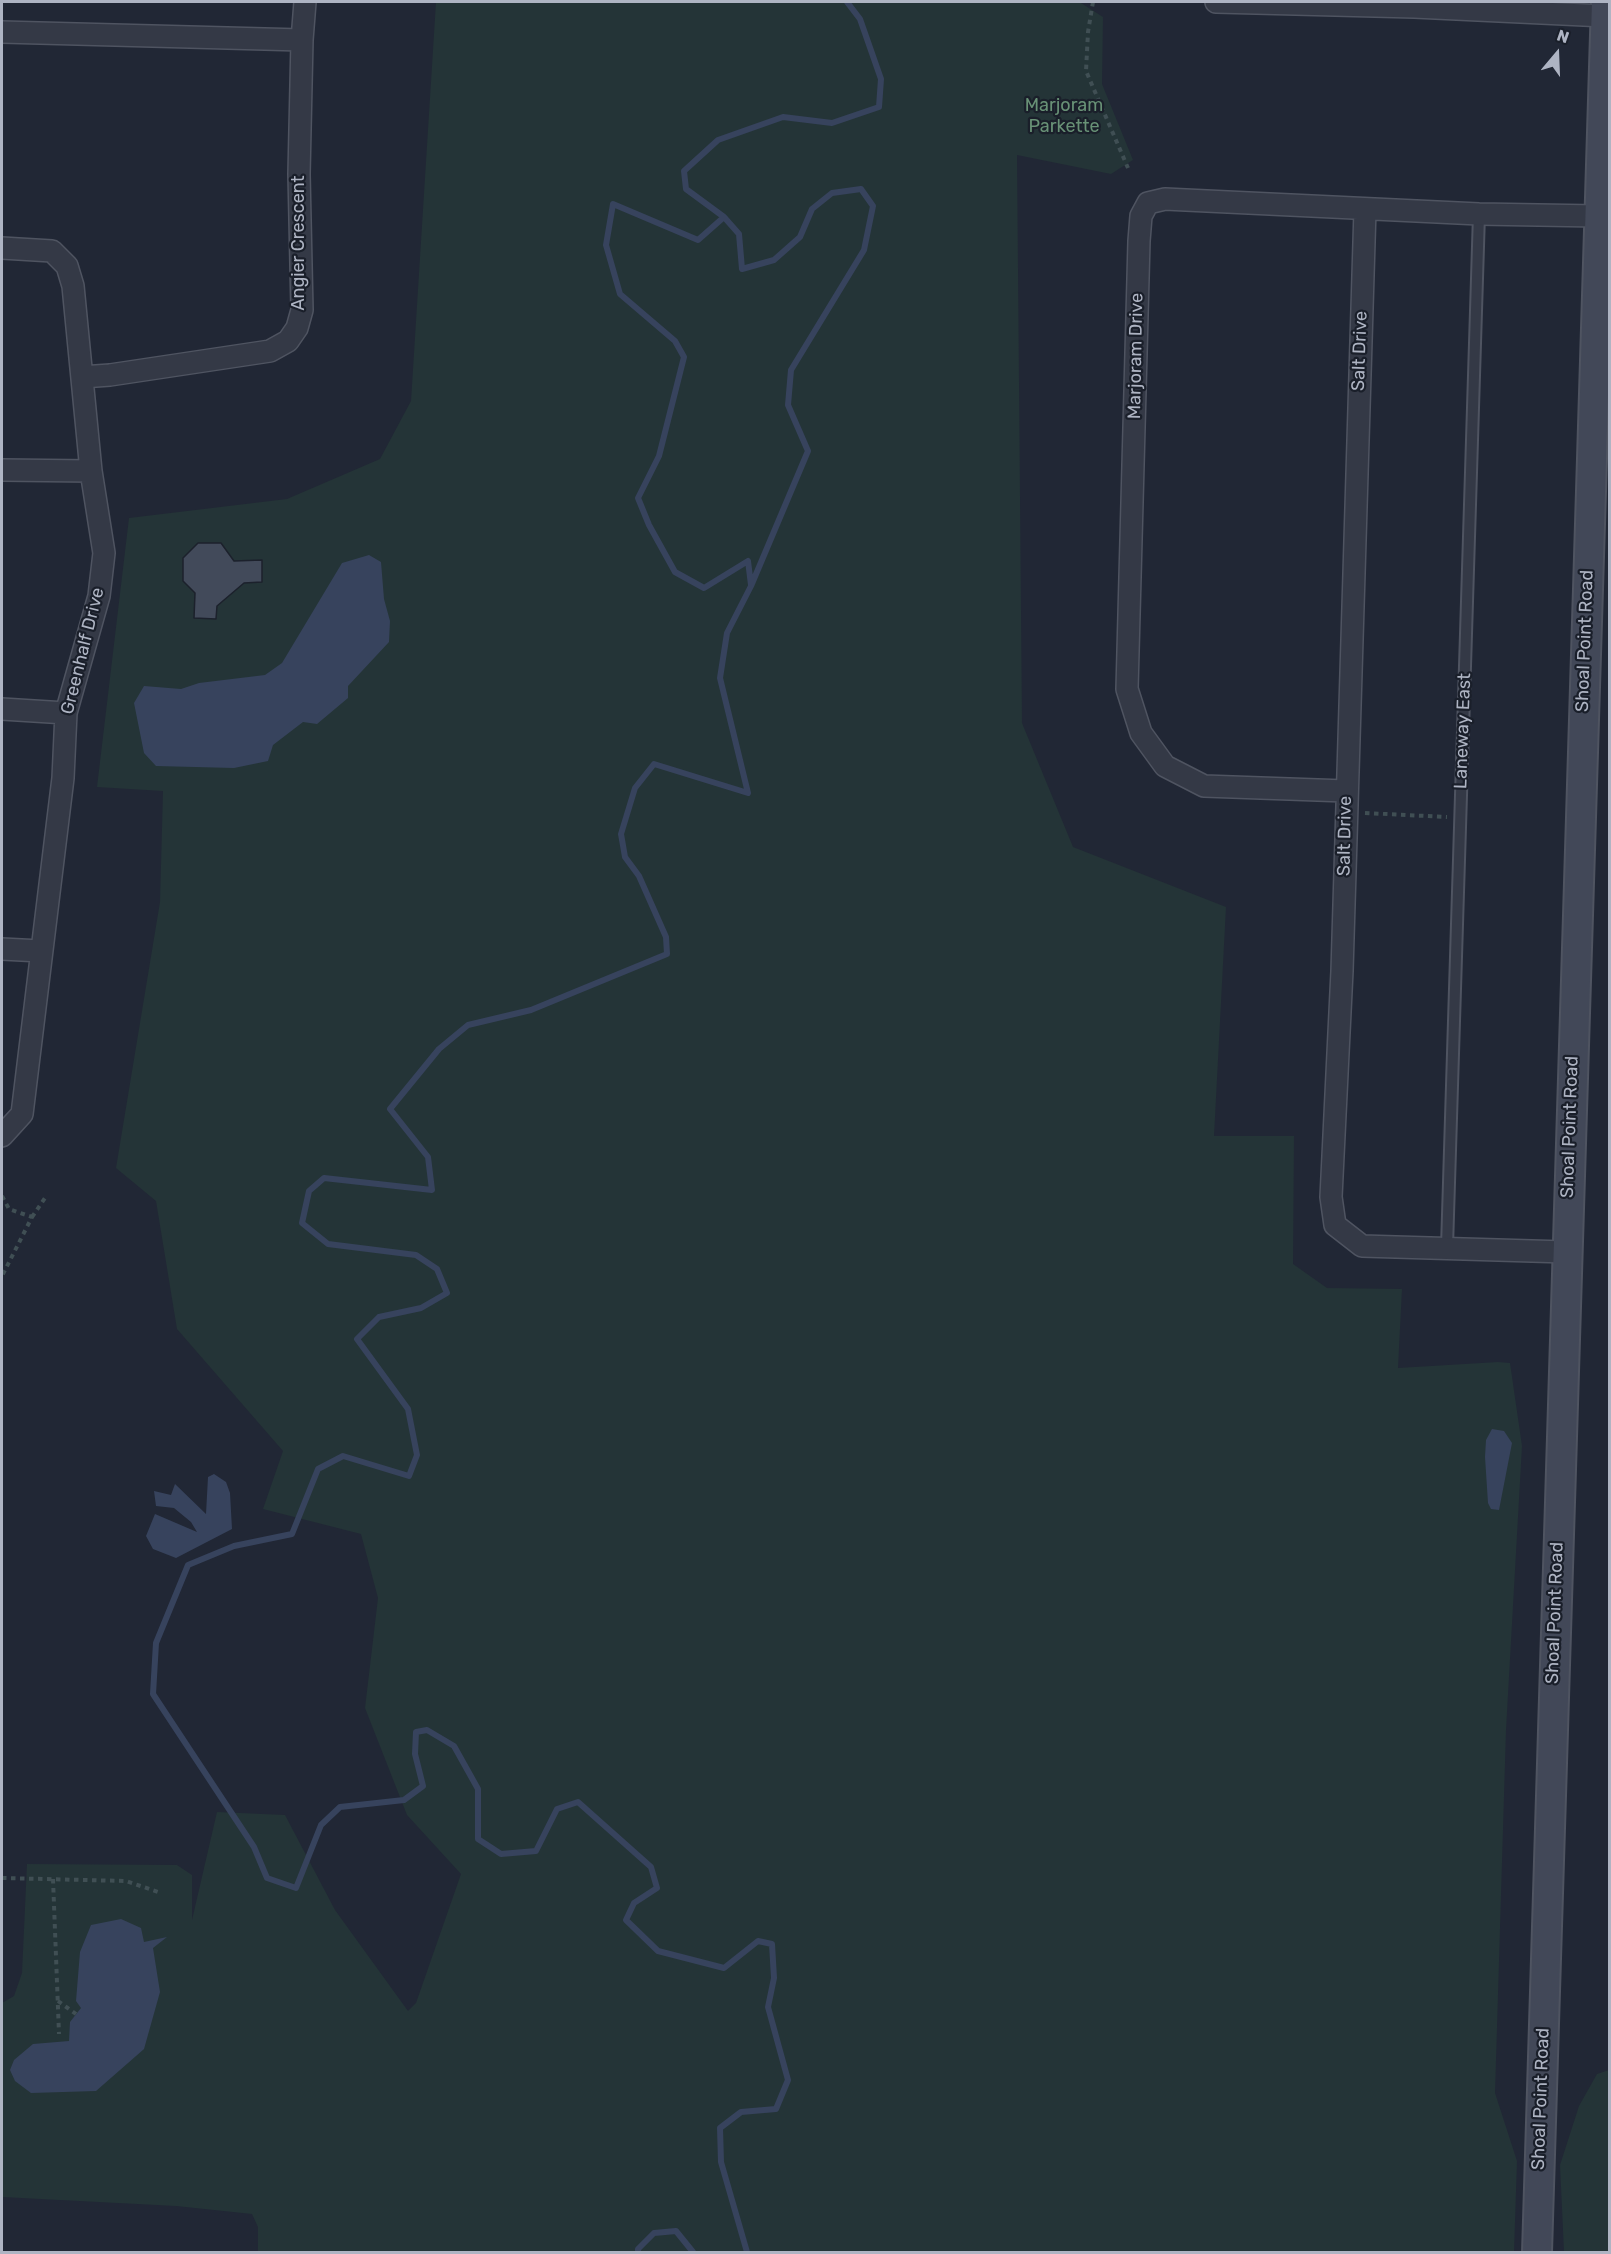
<!DOCTYPE html>
<html>
<head>
<meta charset="utf-8">
<style>
  body { margin:0 }
  #map { position:relative; width:1611px; height:2254px; overflow:hidden; background:#212735; font-family:Rubik,sans-serif }
  canvas { display:block }
  .frame { position:absolute; inset:0; border:3px solid #aeb4c3; pointer-events:none }
  .north { position:absolute; left:1527px; top:24px; width:60px; height:60px; -webkit-text-stroke:4px #1a1f2a; paint-order:stroke; rotate:19deg; font-size:16px; font-weight:700; line-height:24px; text-align:center; color:#aeb4c3 }
  .north::after { content:''; display:block; margin:auto; width:21px; height:27px; background:#aeb4c3; clip-path:polygon(50% 0,100% 100%,50% 72%,0 100%) }
</style>
</head>
<body>
<div id="map">
<canvas width="1611" height="2254"></canvas>
<div class="frame"></div>
<div class="north">N</div>
</div>
<script>
const ctx = document.querySelector('canvas').getContext('2d');
ctx.lineJoin = 'round';
function paint(path, color) { ctx.fillStyle = color; ctx.fill(path, 'evenodd'); }
const shape = rows => new Path2D(rows.map(r => 'M' + r).join(''));
function strokePath(path, color, width, dash) { ctx.strokeStyle = color; ctx.lineWidth = width; ctx.lineCap = dash ? 'butt' : 'round'; ctx.setLineDash(dash || []); ctx.stroke(path); }
function drawText(font, color, halo, rows, align = 'center') {
  ctx.font = font + ' Rubik,sans-serif'; ctx.lineWidth = 4.5; ctx.setLineDash([]); ctx.textBaseline = 'middle'; ctx.strokeStyle = halo; ctx.fillStyle = color; for (const [text, x, y, turn = 0] of rows) {
    ctx.save(); ctx.translate(x, y); ctx.rotate((+turn || 0) * Math.PI / 180); ctx.textAlign = isNaN(turn) ? turn : align; if (halo) ctx.strokeText(text, 0, 0); ctx.fillText(text, 0, 0); ctx.restore();
  }
}
const green = shape([
  [436,2,1046,2,1081,3,1103,17,1102,84,1133,160,1111,174,1017,155,1022,723,1073,847,1226,907,1214,1136,1294,1136,1293,1264,1327,1288,1402,1289,1398,1368,1498,1362,1510,1363,1522,1446,1506,1730,1495,2093,1517,2161,1514,2252,258,2252,258,2227,252,2214,176,2206,2,2197,2,2003,14,1996,22,1973,27,1864,177,1865,192,1875,192,1920,217,1812,285,1815,335,1910,408,2011,416,2003,461,1874,407,1815,365,1708,378,1598,361,1534,263,1509,283,1451,177,1329,156,1201,116,1168,160,902,163,791,97,787,129,518,287,499,380,459,411,401],
  [1609,2070,1609,2252,1564,2252,1560,2165,1579,2106,1597,2074]
]);
const water = shape([
  [369,555,381,562,384,599,390,621,389,642,348,686,348,698,317,724,303,722,273,745,268,761,234,768,156,766,144,753,134,703,144,686,181,689,199,683,265,675,282,663,342,563],
  [1492,1429,1504,1431,1512,1443,1499,1510,1491,1509,1488,1503,1485,1457,1486,1440],
  [214,1474,226,1482,230,1493,232,1529,176,1558,153,1549,146,1536,155,1514,197,1532,191,1522,174,1508,156,1506,154,1491,171,1495,175,1484,206,1514,208,1477],
  [121,1919,141,1928,144,1942,167,1937,153,1948,160,1992,144,2049,96,2091,31,2093,15,2081,10,2070,14,2060,33,2044,69,2041,70,2022,81,2008,76,2001,80,1952,91,1925]
]);
const stream = shape([
  [724,217,698,240,613,204,606,245,620,294,675,341,684,357,659,456,638,498,649,525,675,572,704,588,748,561,751,585],
  [638,2252,638,2249,654,2233,676,2231,693,2252],
  [747,2252,721,2162,720,2128,741,2112,776,2109,788,2080,768,2007,774,1978,772,1944,758,1941,724,1968,658,1951,626,1920,634,1903,657,1888,651,1867,578,1802,557,1809,536,1851,501,1854,478,1839,478,1789,454,1746,427,1730,416,1732,415,1754,423,1786,404,1800,340,1807,321,1825,296,1888,267,1878,254,1847,153,1694,156,1643,188,1565,234,1546,292,1534,318,1469,343,1456,409,1476,417,1455,408,1409,357,1339,379,1317,421,1308,447,1293,437,1269,416,1255,328,1244,302,1223,309,1191,324,1178,432,1190,428,1157,390,1109,439,1049,468,1025,531,1010,667,954,666,937,639,876,625,857,621,834,635,788,654,764,748,793,720,678,727,633,751,586,808,451,788,405,791,370,864,250,873,206,861,189,832,193,812,209,800,237,774,260,742,269,739,234,724,217,686,189,684,171,718,140,783,117,832,123,879,107,881,79,860,19,847,2]
]);
const building = shape([
  [198,543,221,543,234,561,262,560,262,582,244,583,217,606,216,619,194,618,195,593,183,581,183,558,198,543]
]);
const path = shape([
  [1093,2,1088,32,1086,71,1128,168],
  [1365,813,1447,817],
  [2,1196,9,1209,32,1217,2,1276],
  [32,1217,45,1198],
  [2,1878,126,1881,161,1893],
  [53,1879,59,2034],
  [58,2001,76,2014]
]);
const lane = shape([
  [1447,1247,1479,214]
]);
const street = shape([
  [1216,2,1414,7,1605,16],
  [2,32,302,40],
  [1365,209,1342,971,1331,1197,1335,1225,1362,1246,1566,1252],
  [2,248,52,251,67,266,73,286,91,471,104,553,99,596,66,713,63,778,22,1114,2,1136],
  [82,377,110,375,270,351,288,341,297,328,302,310,299,174,302,40,305,2],
  [2,470,91,471],
  [2,709,66,713],
  [1346,791,1204,786,1165,766,1141,733,1127,689,1139,241,1141,216,1148,203,1165,199,1479,214,1598,216],
  [2,949,41,951]
]);
const secondary = shape([
  [1537,2252,1606,2]
]);
const parkNames = [
  ["Marjoram",1064,106],
  ["Parkette",1064,127]
];
const streetNames = [
  ["Angier Crescent",299,243,-90],
  ["Salt Drive",1360,351,-88],
  ["Marjoram Drive",1136,356,-89],
  ["Shoal Point Road",1585,641,-88],
  ["Greenhalf Drive",83,651,-76],
  ["Laneway East",1463,731,-88],
  ["Salt Drive",1345,836,-89],
  ["Shoal Point Road",1570,1127,-88],
  ["Shoal Point Road",1555,1613,-88],
  ["Shoal Point Road",1541,2099,-88]
];
paint(green, '#243437');
paint(water, '#37435d');
strokePath(stream, '#37435d', 6);
paint(building, '#424a5a');
strokePath(building, '#1c212c', 1.5);
strokePath(lane, '#4f5461', 14);
strokePath(street, '#4f5461', 24);
strokePath(secondary, '#4f5461', 32);
strokePath(path, '#404f54', 4, [4.5, 4.5]);
strokePath(lane, '#343946', 10);
strokePath(street, '#343946', 21);
strokePath(secondary, '#424858', 28);
drawText('18px', '#689176', '#1a1f2a', parkNames);
drawText('18px', '#aeb4c3', '#1a1f2a', streetNames);
</script>
</body>
</html>
